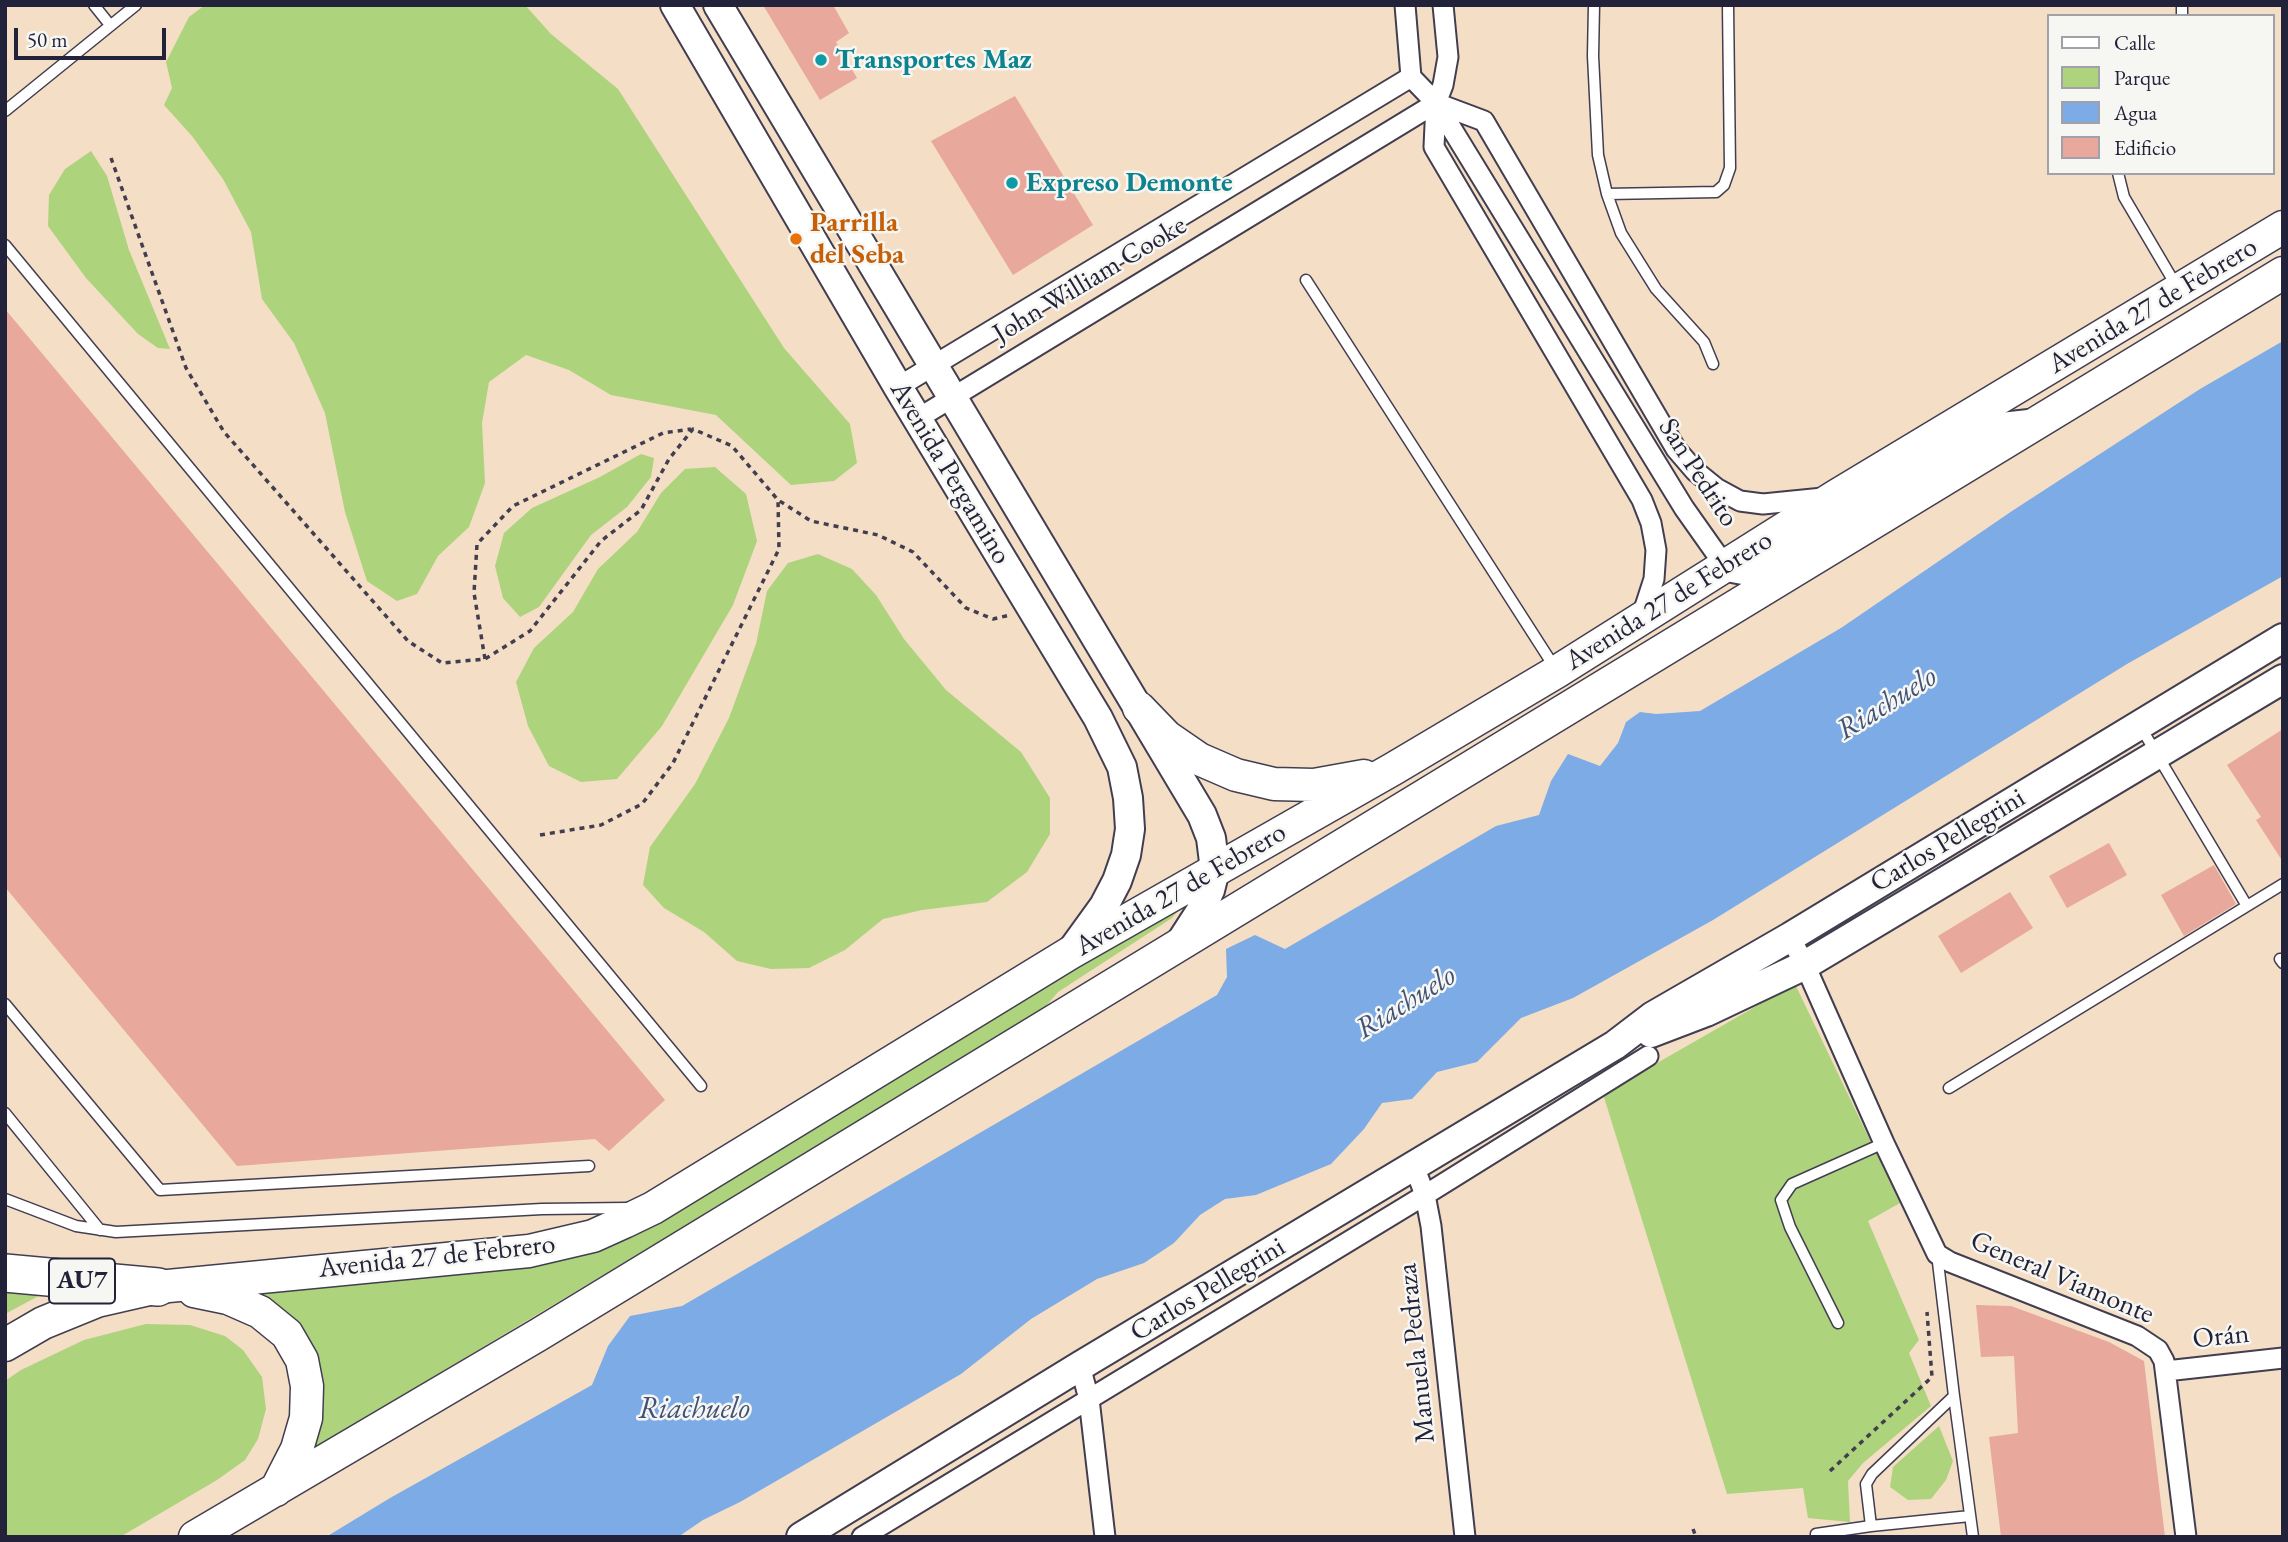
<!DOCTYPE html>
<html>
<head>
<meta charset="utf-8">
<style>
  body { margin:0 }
  #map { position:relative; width:2288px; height:1542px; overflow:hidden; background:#f4dec5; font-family:"EB Garamond",serif }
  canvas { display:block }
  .frame { position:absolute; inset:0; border:7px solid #22223b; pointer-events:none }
  .legend { position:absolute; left:2047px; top:14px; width:228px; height:161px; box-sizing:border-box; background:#f6f6f2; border:2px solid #a1a1a9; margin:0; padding:9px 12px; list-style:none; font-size:21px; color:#22223b }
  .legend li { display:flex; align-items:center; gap:14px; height:35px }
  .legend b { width:35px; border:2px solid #a1a1a9 }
  .scale { position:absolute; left:14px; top:28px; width:152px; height:32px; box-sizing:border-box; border:4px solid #22223b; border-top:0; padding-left:9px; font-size:21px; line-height:24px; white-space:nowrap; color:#22223b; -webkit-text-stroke:5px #f6f6f2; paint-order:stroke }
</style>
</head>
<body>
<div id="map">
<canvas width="2288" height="1542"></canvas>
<div class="frame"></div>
<ul class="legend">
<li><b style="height:9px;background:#fff"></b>Calle</li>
<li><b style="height:19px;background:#add37d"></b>Parque</li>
<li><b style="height:19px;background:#7dabe6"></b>Agua</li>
<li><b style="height:19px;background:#e8a89b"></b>Edificio</li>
</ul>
<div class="scale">50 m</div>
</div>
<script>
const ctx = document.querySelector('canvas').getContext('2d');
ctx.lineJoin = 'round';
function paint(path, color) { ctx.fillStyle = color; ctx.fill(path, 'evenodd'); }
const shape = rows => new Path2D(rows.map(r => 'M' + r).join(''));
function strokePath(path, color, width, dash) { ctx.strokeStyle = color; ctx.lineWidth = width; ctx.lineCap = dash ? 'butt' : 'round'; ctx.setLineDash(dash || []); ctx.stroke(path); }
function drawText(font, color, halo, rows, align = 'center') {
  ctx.font = font + ' "EB Garamond",serif'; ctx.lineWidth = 5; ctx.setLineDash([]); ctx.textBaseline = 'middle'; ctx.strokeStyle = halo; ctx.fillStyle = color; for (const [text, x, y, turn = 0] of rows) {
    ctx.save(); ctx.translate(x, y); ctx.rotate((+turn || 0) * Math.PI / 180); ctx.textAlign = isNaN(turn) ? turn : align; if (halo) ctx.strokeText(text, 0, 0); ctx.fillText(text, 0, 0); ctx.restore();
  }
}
const green = shape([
  [205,5,525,5,551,34,618,89,784,348,850,424,857,463,834,481,791,485,716,415,611,395,569,370,526,355,489,382,482,423,485,483,469,527,438,556,417,594,397,601,367,581,345,512,325,413,294,343,262,299,251,232,223,179,192,136,164,105,172,88,166,62,189,17],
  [91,151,107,176,129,250,170,349,158,348,138,334,86,278,48,226,49,195,65,169],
  [641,454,654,458,651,477,627,507,591,535,539,607,520,617,503,598,495,566,504,533,532,508,600,477],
  [715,467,746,494,757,541,733,605,662,726,617,779,581,782,549,766,528,726,516,682,534,648,573,612,598,569,637,532,661,493,685,469],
  [818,554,852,569,876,595,904,639,946,690,1021,752,1050,798,1050,834,1027,872,987,902,922,910,883,919,845,950,809,968,771,969,737,961,704,932,664,908,643,885,650,847,695,784,729,718,756,644,767,591,788,563],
  [1189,897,1172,918,1058,992,1040,1013,301,1456,310,1363,225,1289,547,1259],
  [1795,984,1900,1203,1868,1221,1919,1340,1909,1353,1931,1406,1863,1463,1848,1481,1850,1522,1808,1518,1803,1488,1727,1494,1603,1094],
  [5,1285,46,1292,5,1314],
  [146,1324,190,1325,225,1336,243,1350,262,1377,266,1409,258,1439,245,1460,217,1480,120,1537,5,1537,5,1381,21,1370,84,1340],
  [1939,1426,1953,1461,1946,1480,1931,1499,1908,1500,1890,1487,1893,1467]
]);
const water = shape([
  [2283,341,2283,576,2127,664,1713,920,1573,998,1521,1018,1477,1062,1437,1072,1412,1099,1382,1103,1364,1129,1331,1164,1256,1195,1225,1199,1200,1215,1174,1243,1144,1263,1097,1279,1031,1319,961,1374,740,1502,703,1520,678,1537,326,1537,390,1498,592,1385,608,1346,630,1316,682,1306,1217,995,1227,977,1226,949,1255,935,1285,949,1496,826,1539,815,1551,781,1568,754,1600,766,1618,743,1626,722,1640,712,1656,714,1700,711,1841,628,2012,511,2200,389]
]);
const building = shape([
  [763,5,833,5,849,33,836,42,857,78,820,100],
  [1015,96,1093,225,1013,275,931,141],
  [5,309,665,1100,609,1151,595,1139,237,1166,5,887],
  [2283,729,2283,862,2256,820,2261,817,2227,765],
  [2109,843,2127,875,2067,908,2049,876],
  [2214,865,2236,904,2184,936,2161,895],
  [2010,892,2033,928,1961,973,1938,936],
  [1976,1305,2011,1306,2109,1342,2144,1361,2165,1537,2001,1537,1989,1437,2018,1433,2014,1356,1981,1357]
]);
const path = shape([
  [111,158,186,368,224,432,408,641,442,663,485,659,530,631,601,541,641,510,669,459,693,429,732,446,778,500,811,521,878,535,913,552,966,608,993,619,1010,615],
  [485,659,474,593,477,544,513,506,663,433,691,429],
  [540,835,601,825,642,804,673,763,779,549,778,500],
  [1830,1471,1932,1377,1927,1312],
  [1693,1529,1696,1537]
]);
const lane = shape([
  [94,5,110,25],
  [1594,5,1593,56,1598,155,1607,194,1621,233,1656,289,1704,342,1713,364],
  [2182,16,2182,5],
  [5,111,136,5],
  [2118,173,2124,197,2177,287],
  [1607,194,1716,192,1724,185,1730,168,1728,5],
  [5,245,701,1086],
  [1306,280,1555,668],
  [2140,726,2247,906],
  [2280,959,2283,963],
  [5,1004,160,1190,589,1166],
  [1949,1088,2283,884],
  [5,1113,100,1230],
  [5,1199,76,1226,116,1232,542,1209,628,1208],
  [1838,1323,1790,1227,1781,1200,1792,1184,1884,1143],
  [1954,1396,1973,1537],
  [1871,1526,1970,1516],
  [1816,1534,1871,1526,1866,1484,1872,1474,1954,1396,1937,1254]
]);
const street = shape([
  [1405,5,1411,77,1436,103,1684,508,1725,566,1734,573,1745,575,1997,423,2033,419],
  [1443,5,1448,57,1443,85,1436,103,1434,147,1642,500,1651,523,1656,550,1654,579,1641,619],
  [1436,103,1484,121,1676,449,1695,471,1716,488,1740,501,1763,504,1823,498],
  [898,387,1411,77],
  [917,419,1436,103],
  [1790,937,1805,965,1884,1143,1937,1254,1950,1262,2137,1336,2158,1350,2164,1361,2186,1537],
  [1414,1166,1425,1195,1431,1226,1465,1537],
  [1080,1366,1089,1399,1105,1537],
  [2166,1371,2283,1358],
  [862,1537,1425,1195,1648,1056]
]);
const secondary = shape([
  [675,5,898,387,1098,718,1122,767,1128,798,1130,829,1126,855,1117,881,1104,906,1070,953],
  [718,5,1202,815,1211,838,1215,870,1210,890,1200,912,1180,943],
  [1651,1033,1706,1012,1805,965,2283,679],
  [801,1537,1080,1366,1615,1045,1653,1016,1790,937,2283,638]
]);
const primary = shape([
  [1139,708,1167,737,1199,759,1236,775,1274,784,1314,785,1364,776],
  [194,1291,228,1298,260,1312,287,1334,302,1360,307,1386,306,1418,297,1449,276,1490],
  [5,1345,43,1323,97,1301,158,1287,529,1251,593,1236,624,1222,653,1208,1070,953,1393,769,1558,671,1836,496,2283,227],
  [195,1537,538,1335,2283,273]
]);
const highway = shape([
  [5,1273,158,1287]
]);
const markers = [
  [821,60,7,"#0f9aa8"],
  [1012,183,7,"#0f9aa8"],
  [796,239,7,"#e8710a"]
];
const shields = [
  [82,1281,66]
];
const shieldNames = [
  ["AU7",82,1281]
];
const cultureNames = [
  ["Transportes Maz",835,60],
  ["Expreso Demonte",1026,183]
];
const foodNames = [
  ["Parrilla",810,223],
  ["del Seba",810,255]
];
const streetNames = [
  ["John William Cooke",1090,280,-31],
  ["Avenida 27 de Febrero",2153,306,-31],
  ["Avenida Pergamino",950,473,59],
  ["San Pedrito",1698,473,57],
  ["Avenida 27 de Febrero",1669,601,-32],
  ["Carlos Pellegrini",1948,841,-31],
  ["Avenida 27 de Febrero",1181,890,-30],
  ["Avenida 27 de Febrero",437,1257,-6],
  ["General Viamonte",2062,1278,23],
  ["Carlos Pellegrini",1208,1290,-31],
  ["Orán",2221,1337,-6],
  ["Manuela Pedraza",1417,1353,-96]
];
const waterNames = [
  ["Riachuelo",1887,704,-32],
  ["Riachuelo",1406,1003,-32],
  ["Riachuelo",694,1410]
];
paint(green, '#add37d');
paint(water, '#7dabe6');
paint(building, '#e8a89b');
strokePath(lane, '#423e50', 13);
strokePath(street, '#423e50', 23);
strokePath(secondary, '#423e50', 32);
strokePath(primary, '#423e50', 35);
strokePath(highway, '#423e50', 40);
strokePath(path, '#423e50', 3.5, [5, 5]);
strokePath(lane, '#fff', 10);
strokePath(street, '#fff', 19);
strokePath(secondary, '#fff', 28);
strokePath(primary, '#fff', 32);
strokePath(highway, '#fff', 37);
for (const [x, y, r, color] of markers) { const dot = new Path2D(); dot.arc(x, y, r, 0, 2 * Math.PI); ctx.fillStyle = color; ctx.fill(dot); strokePath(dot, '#f6f6f2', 2.5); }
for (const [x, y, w] of shields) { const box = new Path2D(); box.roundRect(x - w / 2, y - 22.5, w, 45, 5); ctx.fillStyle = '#f6f6f2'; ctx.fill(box); strokePath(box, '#22223b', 2); }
drawText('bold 26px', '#22223b', null, shieldNames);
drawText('bold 28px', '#0d838f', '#f6f6f2', cultureNames, 'left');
drawText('bold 28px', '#c56008', '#f6f6f2', foodNames, 'left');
drawText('28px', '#22223b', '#f6f6f2', streetNames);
drawText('italic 30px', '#425277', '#f6f6f2', waterNames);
</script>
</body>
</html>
